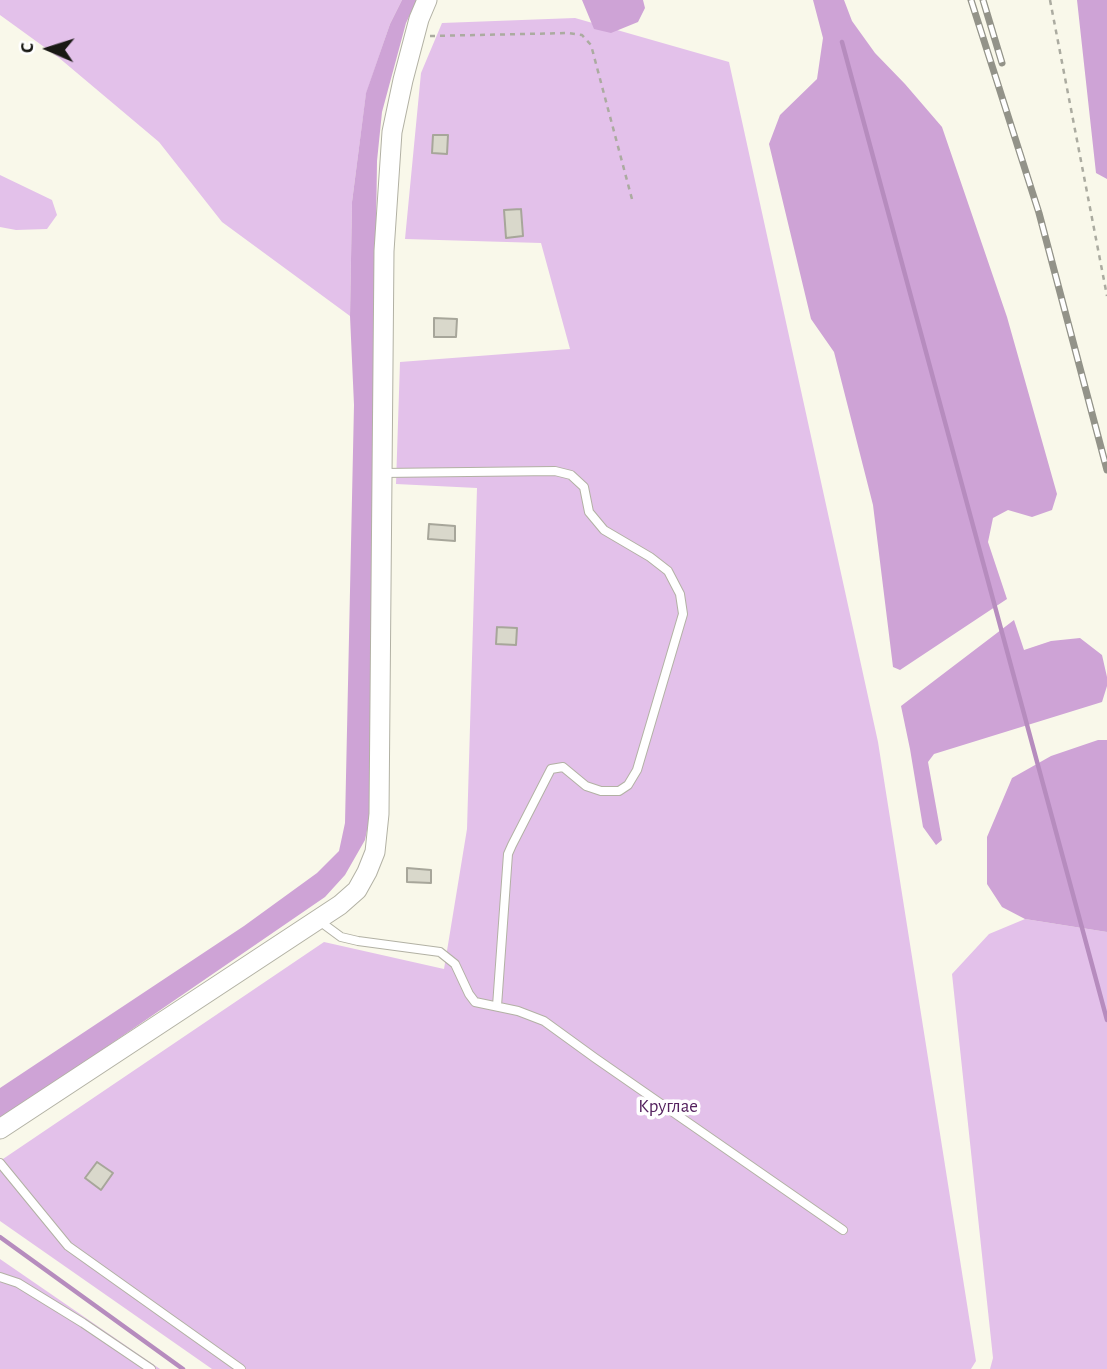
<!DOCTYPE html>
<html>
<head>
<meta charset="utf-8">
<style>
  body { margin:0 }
  #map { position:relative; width:1107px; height:1369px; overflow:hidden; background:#f9f8ea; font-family:"Alegreya Sans",sans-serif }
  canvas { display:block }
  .north { position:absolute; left:14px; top:14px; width:70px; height:70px; -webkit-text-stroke:5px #fff; paint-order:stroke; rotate:273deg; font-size:19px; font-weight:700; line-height:28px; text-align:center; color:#191914 }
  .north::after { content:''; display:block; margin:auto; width:24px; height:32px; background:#191914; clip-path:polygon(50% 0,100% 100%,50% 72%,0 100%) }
</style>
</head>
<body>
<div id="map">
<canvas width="1107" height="1369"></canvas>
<div class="north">С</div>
</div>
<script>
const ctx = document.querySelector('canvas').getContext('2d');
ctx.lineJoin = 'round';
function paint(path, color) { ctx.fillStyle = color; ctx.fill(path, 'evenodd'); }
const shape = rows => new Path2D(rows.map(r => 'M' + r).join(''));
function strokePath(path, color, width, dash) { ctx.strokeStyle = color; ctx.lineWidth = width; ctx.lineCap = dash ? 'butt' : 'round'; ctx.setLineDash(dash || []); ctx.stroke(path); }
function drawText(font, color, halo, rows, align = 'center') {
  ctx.font = font + ' "Alegreya Sans",sans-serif'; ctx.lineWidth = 7; ctx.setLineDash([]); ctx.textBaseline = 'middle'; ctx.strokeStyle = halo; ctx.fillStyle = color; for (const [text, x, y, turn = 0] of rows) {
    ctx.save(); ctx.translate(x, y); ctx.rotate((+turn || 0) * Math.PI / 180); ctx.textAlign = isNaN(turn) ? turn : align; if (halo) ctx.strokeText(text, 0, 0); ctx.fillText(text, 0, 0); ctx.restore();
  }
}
const green = shape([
  [0,0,402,0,390,24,366,94,352,202,350,316,222,222,159,142,58,57,0,15],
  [575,18,729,62,878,742,976,1361,971,1369,212,1369,0,1221,0,1161,324,942,444,969,467,829,477,488,396,484,400,362,570,349,541,243,405,239,421,73,442,23],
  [0,175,52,200,57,215,47,229,16,230,0,227],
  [1025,919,1107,932,1107,1369,990,1369,993,1358,952,974,989,934],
  [0,1259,160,1369,0,1369]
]);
const forest = shape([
  [402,0,417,0,406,23,382,112,377,161,373,443,371,811,365,840,345,875,325,897,0,1120,0,1088,244,926,317,873,339,851,345,823,354,405,350,316,352,202,366,93,390,24],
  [582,0,643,0,645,8,638,22,611,33,594,29],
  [813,0,844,0,852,21,875,53,905,84,942,127,1007,317,1057,494,1052,510,1032,517,1008,510,993,518,988,542,1007,599,900,670,893,667,873,505,834,352,811,319,769,144,780,115,817,79,823,38],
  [1077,0,1107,0,1107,179,1096,173],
  [1014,620,1024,650,1051,641,1080,638,1102,655,1107,677,1107,686,1102,702,934,754,928,762,942,840,936,845,923,827,910,749,901,706],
  [1098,740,1107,740,1107,932,1025,919,1002,907,987,884,987,837,1012,778,1051,756]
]);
const stream = shape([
  [842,42,1107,1020],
  [0,1237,183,1369]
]);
const building = shape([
  [433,135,448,135,447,154,432,153,433,135],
  [521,209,523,236,506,238,504,210,521,209],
  [434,318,457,319,456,337,434,337,434,318],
  [429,524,455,526,455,541,428,539,429,524],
  [497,627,517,628,516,645,496,644,497,627],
  [407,868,431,870,431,883,407,882,407,868],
  [97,1162,113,1173,101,1190,85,1178,97,1162]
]);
const path = shape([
  [1050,0,1107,296],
  [430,36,569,33,582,35,591,45,633,203]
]);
const service = shape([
  [382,473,555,471,571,475,584,487,589,512,604,530,650,557,668,571,680,594,683,614,637,770,628,785,619,791,601,791,586,786,563,767,551,769,512,845,508,854,497,1006],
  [318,920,341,937,358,941,440,952,455,964,469,994,475,1002,518,1011,544,1021,595,1058,843,1230],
  [0,1163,68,1246,241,1369],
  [0,1277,18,1283,83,1323,151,1369]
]);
const tertiary = shape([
  [0,1129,340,905,357,890,367,872,375,852,379,814,384,251,392,132,403,80,419,19,427,0]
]);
const rail = shape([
  [971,0,1039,213,1107,470],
  [983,0,1002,63]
]);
const parkNames = [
  ["Круглае",668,1106]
];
paint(green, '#e3c1ea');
paint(forest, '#cea3d6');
strokePath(stream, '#b68cbe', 4.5);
paint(building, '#d9d8cb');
strokePath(building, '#a7a69a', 2);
strokePath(service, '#b2b1a4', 10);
strokePath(tertiary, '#b2b1a4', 21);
strokePath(path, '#ababa0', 2.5, [5, 5]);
strokePath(service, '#fff', 8);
strokePath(tertiary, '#fff', 19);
strokePath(rail, '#939389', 7);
strokePath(rail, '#fff', 4.5, [13]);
drawText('19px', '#54215e', '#fff', parkNames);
</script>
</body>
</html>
